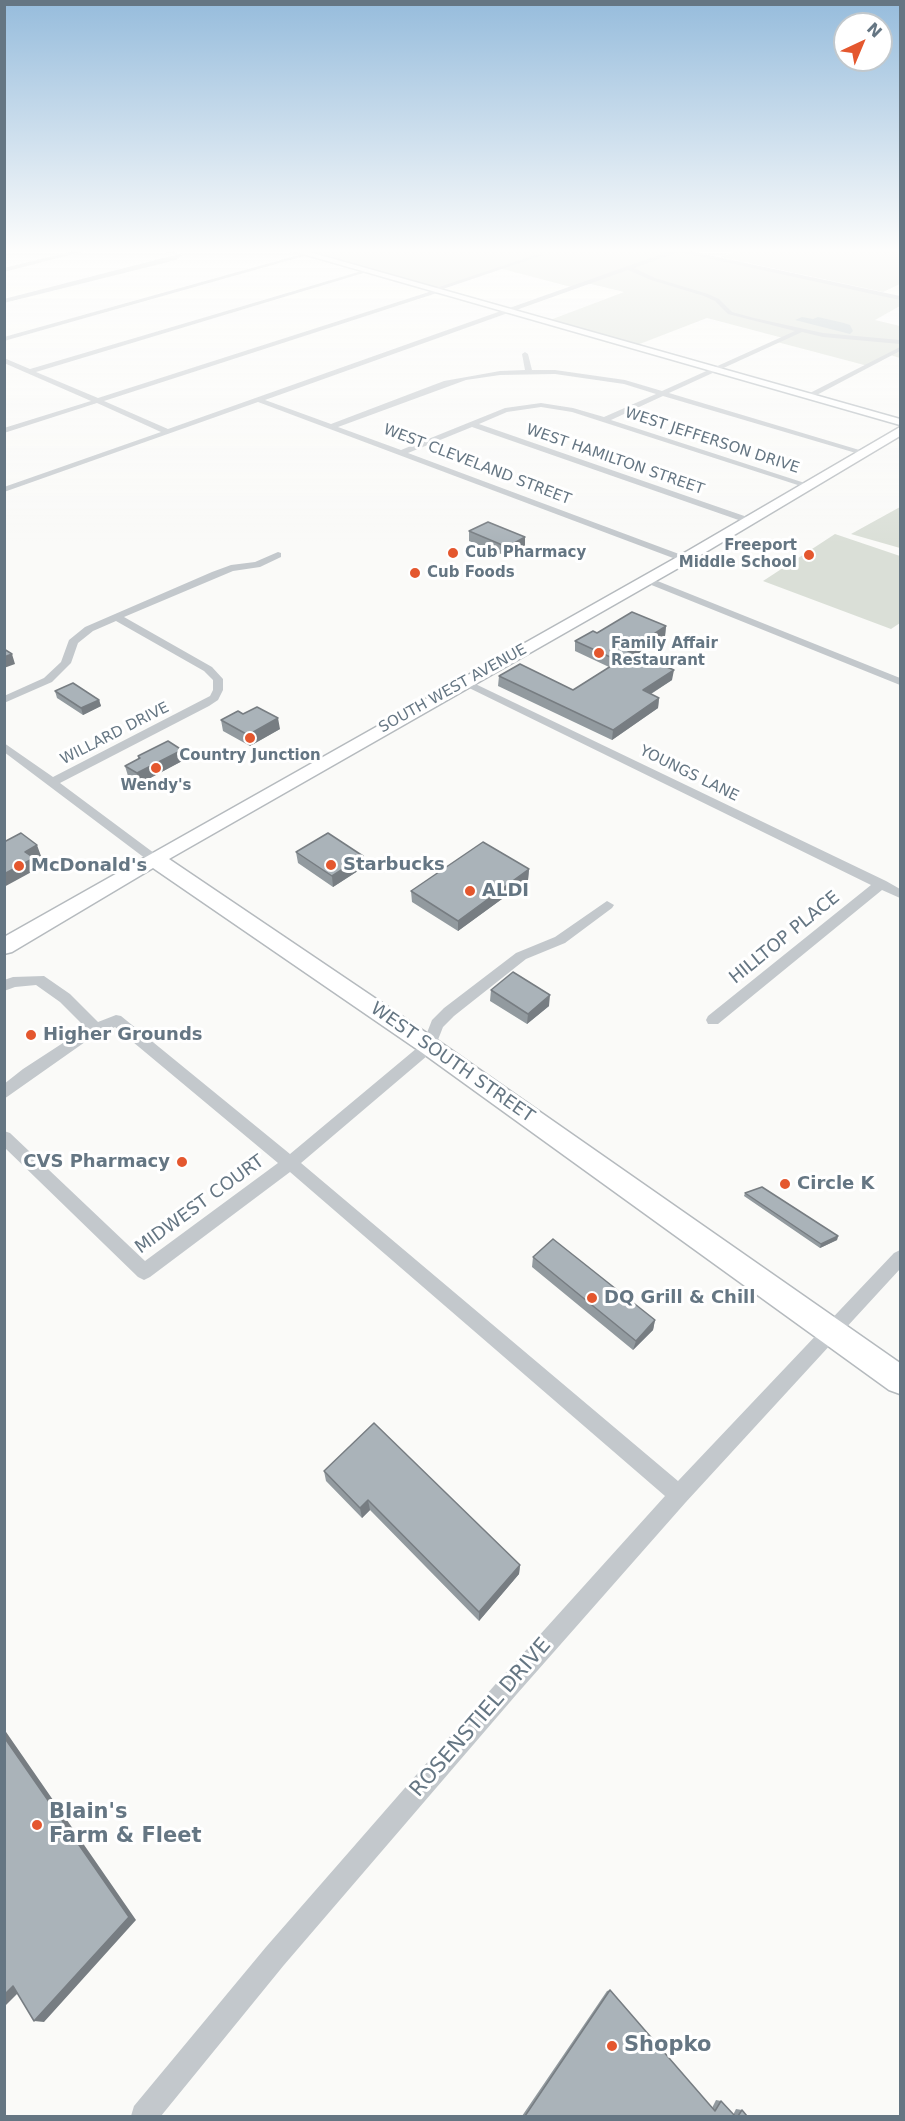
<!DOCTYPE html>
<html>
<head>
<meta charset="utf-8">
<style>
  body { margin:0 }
  #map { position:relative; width:905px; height:2121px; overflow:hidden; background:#fafaf8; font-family:"DejaVu Sans",sans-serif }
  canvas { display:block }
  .frame { position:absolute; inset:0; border:6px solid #657683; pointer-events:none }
  .north { position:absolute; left:833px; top:12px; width:60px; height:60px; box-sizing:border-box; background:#fff; border:2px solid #c1c8cd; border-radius:50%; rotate:44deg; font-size:16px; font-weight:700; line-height:24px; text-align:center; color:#657683 }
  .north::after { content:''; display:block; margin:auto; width:21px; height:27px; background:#e4572e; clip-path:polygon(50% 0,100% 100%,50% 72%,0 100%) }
</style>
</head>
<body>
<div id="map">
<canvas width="905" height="2121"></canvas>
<div class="frame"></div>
<div class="north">N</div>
</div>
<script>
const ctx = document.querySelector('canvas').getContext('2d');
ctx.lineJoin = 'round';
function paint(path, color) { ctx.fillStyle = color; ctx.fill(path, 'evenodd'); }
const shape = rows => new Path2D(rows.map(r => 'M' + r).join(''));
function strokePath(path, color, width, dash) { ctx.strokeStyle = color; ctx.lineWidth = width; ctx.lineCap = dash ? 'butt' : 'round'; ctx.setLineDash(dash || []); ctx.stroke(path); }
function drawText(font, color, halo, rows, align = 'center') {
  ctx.font = font + ' "DejaVu Sans",sans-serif'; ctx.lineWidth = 6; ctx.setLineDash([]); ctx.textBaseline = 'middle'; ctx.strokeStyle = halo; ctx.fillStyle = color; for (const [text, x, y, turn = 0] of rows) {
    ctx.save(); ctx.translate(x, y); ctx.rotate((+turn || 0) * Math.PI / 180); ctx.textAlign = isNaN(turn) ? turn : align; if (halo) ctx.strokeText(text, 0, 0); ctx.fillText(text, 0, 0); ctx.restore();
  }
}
const green = shape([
  [291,248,671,248,900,298,900,306,875,320,900,326,900,358,890,355,868,366,777,342,783,338,707,318,637,345,550,320,624,292,587,283,575,288,499,268,435,290],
  [744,248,900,248,900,284,883,292,721,257],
  [900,507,900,548,851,534],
  [835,534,900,556,900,623,891,629,763,581]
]);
const water = shape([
  [802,317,813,319,818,317,844,323,850,325,853,331,850,334,795,320]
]);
const minor = shape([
  [86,248,96,248,4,272,4,268,86,248],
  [155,248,164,248,182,255,176,260,4,303,4,299,175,255,155,248],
  [673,248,687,248,685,250,900,296,900,300,679,252,634,268,655,278,708,294,719,299,732,312,754,318,823,333,900,340,900,344,823,337,802,332,669,393,866,452,866,456,663,396,611,420,814,486,807,488,572,412,541,407,507,412,479,424,753,519,753,523,750,524,472,427,408,453,687,557,687,561,681,561,258,402,4,492,4,487,161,432,97,403,4,433,4,428,91,401,4,363,4,358,30,369,365,270,370,271,36,372,98,398,432,291,433,289,538,254,543,255,440,290,440,292,104,401,168,429,673,250,673,248],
  [628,270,651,280,704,296,715,301,728,314,795,331,662,391,625,380,555,370,532,370,528,354,525,352,522,354,525,370,500,371,444,381,331,424,265,400,628,270],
  [555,374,624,384,656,394,604,417,573,408,541,403,505,408,401,450,338,427,466,380,500,375,555,374],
  [306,253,311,254,4,341,4,337,306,253],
  [900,347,900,351,811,398,804,396,900,347],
  [278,552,281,553,281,557,260,567,233,571,124,617,212,667,223,679,223,690,218,700,209,706,60,783,158,856,160,859,158,862,150,862,4,752,4,743,53,777,210,696,213,690,213,680,204,671,116,621,93,631,78,643,71,663,52,682,4,703,4,696,44,678,61,662,69,640,85,627,212,572,231,565,255,562,278,552],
  [644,578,650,578,900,678,900,685,644,582,644,578],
  [465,679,886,881,900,889,900,898,882,890,718,1024,708,1024,706,1020,708,1016,871,885,461,684,460,682,465,679],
  [607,901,614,905,612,908,565,943,526,959,454,1016,443,1027,434,1050,301,1163,678,1481,894,1253,900,1250,900,1269,686,1502,516,1695,284,1965,161,2116,131,2116,134,2106,266,1947,500,1679,665,1496,290,1172,150,1277,144,1280,138,1277,4,1147,4,1131,10,1133,145,1261,278,1163,115,1027,85,1042,4,1099,4,1084,23,1069,86,1028,60,1002,36,985,15,987,4,991,4,980,13,977,44,976,70,994,98,1022,116,1015,121,1016,290,1154,423,1043,432,1020,444,1008,516,953,555,937,607,901]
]);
const secondary = shape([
  [282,248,295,248,900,419,900,425,282,248]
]);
const primary = shape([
  [900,427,900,436,689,562,169,859,437,1040,900,1363,900,1394,889,1390,421,1052,153,868,12,952,4,954,4,937,679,556,900,427]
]);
const wall = shape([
  [469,531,525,547,506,556,469,541],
  [666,626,665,636,637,654,672,680,651,694,659,698,658,708,612,740,498,686,499,676,573,690,609,667,575,651,575,641],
  [55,691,99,700,101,706,83,715,57,698],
  [243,714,280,729,250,746,223,731,221,720],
  [182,750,184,760,139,784,128,776,125,766,138,759,138,756],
  [296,852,363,856,364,867,333,887,298,863],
  [529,869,528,880,458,931,412,902,411,891],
  [491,990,549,1006,527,1024,490,1001],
  [745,1193,838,1236,837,1240,820,1248,744,1196],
  [533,1257,655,1320,653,1330,633,1350,532,1267],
  [324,1471,520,1565,519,1574,479,1621,370,1510,362,1518,326,1481],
  [610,1990,712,2108,716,2100,721,2101,733,2115,736,2109,742,2110,747,2116,522,2116,607,1991]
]);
const shadedWall = shape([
  [525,537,525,547,506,556,507,547],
  [666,626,665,636,627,661,628,651],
  [12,654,15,664,4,668,4,657],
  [674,670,672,680,641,700,643,690],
  [659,698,658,708,612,740,613,730],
  [99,700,101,706,83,715,81,708],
  [278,718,280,729,250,746,248,735],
  [182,750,184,760,139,784,137,773],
  [37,845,41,856,34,859,37,869,4,887,4,874,25,852],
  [363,856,364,867,333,887,332,876],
  [529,869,528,880,458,931,458,921],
  [550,995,549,1006,527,1024,528,1014],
  [838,1236,837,1240,820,1248,821,1244],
  [655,1320,653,1330,633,1350,636,1341],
  [368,1500,370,1510,362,1518,360,1508],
  [520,1565,519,1574,479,1621,479,1612],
  [4,1729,136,1920,44,2022,34,2021],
  [13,1986,23,1988,4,2007,4,1995]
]);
const building = shape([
  [488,522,525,537,507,547,469,531,488,522],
  [632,612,666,626,628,651,674,670,643,690,659,698,613,730,499,676,520,664,573,690,619,661,575,641,593,631,597,633,632,612],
  [4,649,12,654,4,657,4,649],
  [73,683,99,700,81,708,55,691,73,683],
  [257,707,278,718,248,735,221,720,238,711,243,714,257,707],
  [168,741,182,750,137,773,125,766,140,758,138,756,168,741],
  [21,833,37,845,25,852,34,858,4,874,4,842,21,833],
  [328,833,363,856,332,876,296,852,328,833],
  [483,842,529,869,458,921,411,891,483,842],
  [513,972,550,995,528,1014,491,990,513,972],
  [762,1187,838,1236,821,1244,745,1193,762,1187],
  [553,1239,655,1320,636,1341,533,1257,553,1239],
  [374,1423,520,1565,479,1612,368,1500,360,1508,324,1471,374,1423],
  [4,1737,129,1917,34,2021,13,1986,4,1995,4,1737],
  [610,1990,715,2111,721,2101,735,2116,525,2116,610,1990],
  [742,2110,747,2116,738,2116,742,2110]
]);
const markers = [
  [453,553,6,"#e4572e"],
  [809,555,6,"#e4572e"],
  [415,573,6,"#e4572e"],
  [599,653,6,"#e4572e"],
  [250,738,6,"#e4572e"],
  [156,768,6,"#e4572e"],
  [331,865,6,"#e4572e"],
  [19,866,6,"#e4572e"],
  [470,891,6,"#e4572e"],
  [31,1035,6,"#e4572e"],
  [182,1162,6,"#e4572e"],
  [785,1184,6,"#e4572e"],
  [592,1298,6,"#e4572e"],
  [37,1825,6,"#e4572e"],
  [612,2046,6,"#e4572e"]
];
const farStreetnames = [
  ["WEST JEFFERSON DRIVE",712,441,18],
  ["WEST HAMILTON STREET",615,460,19],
  ["WEST CLEVELAND STREET",477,465,21],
  ["SOUTH WEST AVENUE",453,689,-29],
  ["WILLARD DRIVE",115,734,-27],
  ["YOUNGS LANE",689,774,26]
];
const farPoinames = [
  ["Freeport",797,546,"right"],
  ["Middle School",797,563,"right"],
  ["Cub Pharmacy",465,553],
  ["Cub Foods",427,573],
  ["Family Affair",611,644],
  ["Restaurant",611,661],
  ["Country Junction",250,756,"center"],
  ["Wendy's",156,786,"center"]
];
const poiNames = [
  ["Starbucks",343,865],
  ["McDonald's",31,866],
  ["ALDI",482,891],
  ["Higher Grounds",43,1035],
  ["CVS Pharmacy",170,1162,"right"],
  ["Circle K",797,1184],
  ["DQ Grill & Chill",604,1298]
];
const streetNames = [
  ["HILLTOP PLACE",785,938,-39],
  ["WEST SOUTH STREET",452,1063,35],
  ["MIDWEST COURT",200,1205,-36]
];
const nearStreetnames = [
  ["ROSENSTIEL DRIVE",481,1718,-49]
];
const nearPoinames = [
  ["Blain's",49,1813],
  ["Farm & Fleet",49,1837],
  ["Shopko",624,2046]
];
paint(green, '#dadfd7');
paint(water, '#bbc7cb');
strokePath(secondary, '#b3babf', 3);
strokePath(primary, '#b5babe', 3);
paint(minor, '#c3c8cc');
paint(secondary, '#fff');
paint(primary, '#fff');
paint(wall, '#929a9f');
paint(shadedWall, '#777d82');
paint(building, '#aab3b9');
strokePath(building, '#777d82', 1.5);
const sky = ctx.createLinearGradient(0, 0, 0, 545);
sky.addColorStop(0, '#96bcdc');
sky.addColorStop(0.46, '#fdfdfc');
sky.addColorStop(1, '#fdfdfc00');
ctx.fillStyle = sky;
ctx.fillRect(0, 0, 905, 545);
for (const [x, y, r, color] of markers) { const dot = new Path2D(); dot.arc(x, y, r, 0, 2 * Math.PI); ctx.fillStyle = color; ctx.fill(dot); strokePath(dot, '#fff', 2); }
drawText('15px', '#657683', '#fff', farStreetnames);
drawText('bold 15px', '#657683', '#fff', farPoinames, 'left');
drawText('bold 18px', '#657683', '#fff', poiNames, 'left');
drawText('18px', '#657683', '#fff', streetNames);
drawText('21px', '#657683', '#fff', nearStreetnames);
drawText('bold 21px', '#657683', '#fff', nearPoinames, 'left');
</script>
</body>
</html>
